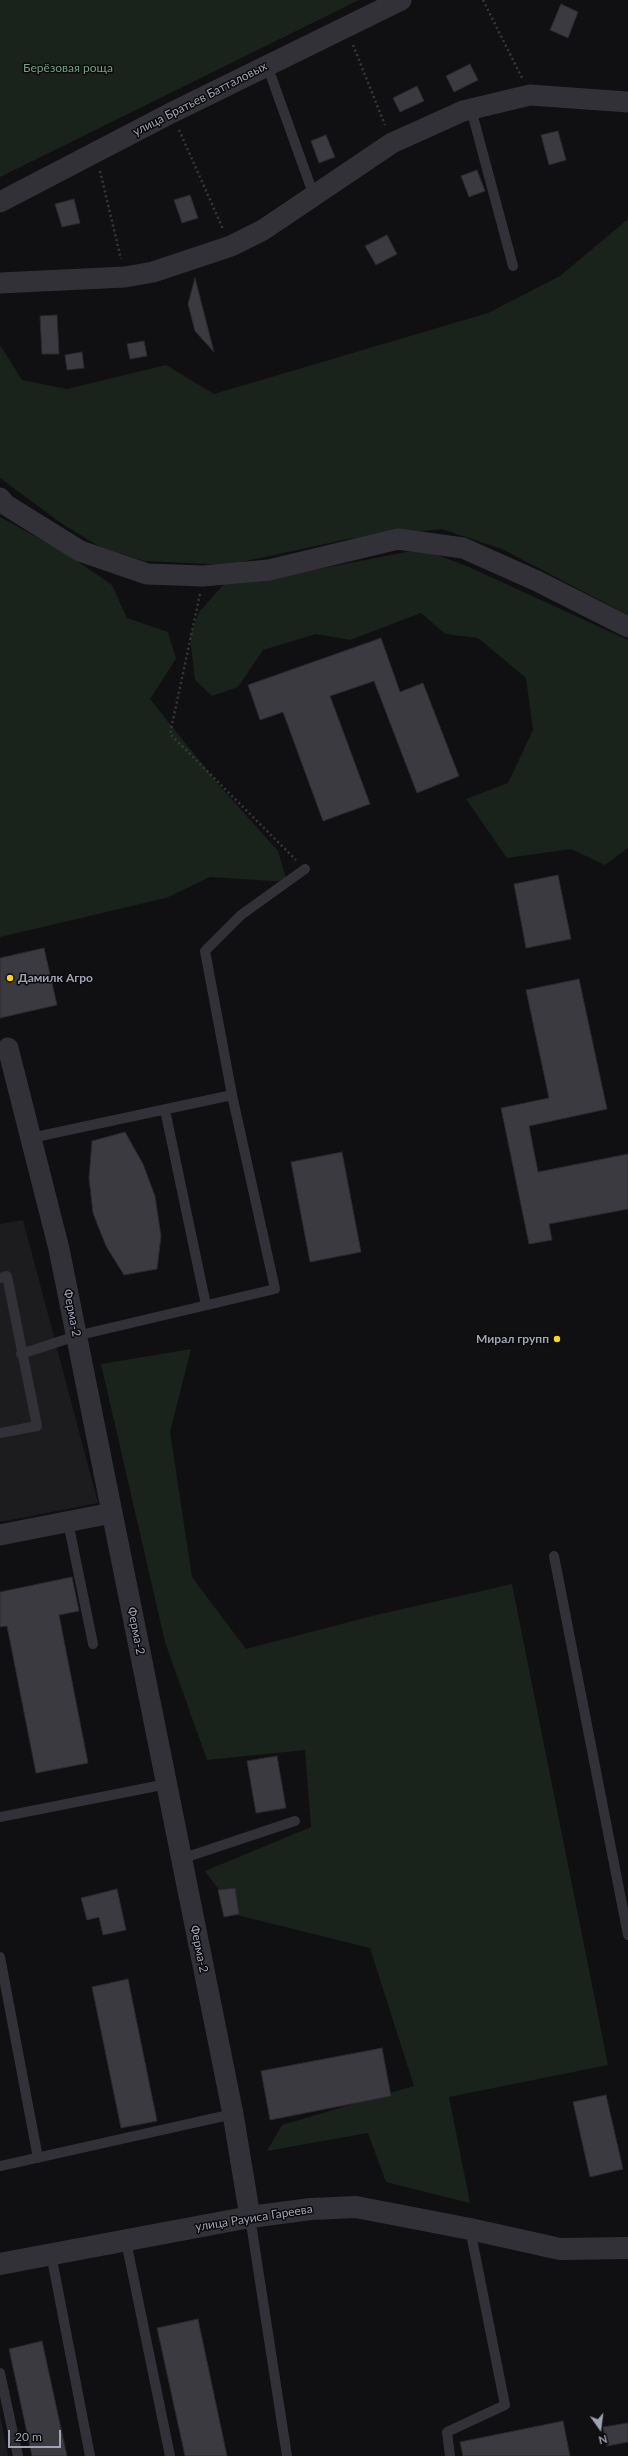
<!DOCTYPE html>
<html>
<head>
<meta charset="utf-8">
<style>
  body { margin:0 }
  #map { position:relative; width:628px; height:2456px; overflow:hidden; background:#101012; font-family:Lato,sans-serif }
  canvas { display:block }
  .north { position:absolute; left:580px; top:2408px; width:40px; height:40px; -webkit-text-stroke:3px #0b0b0d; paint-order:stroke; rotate:166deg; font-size:11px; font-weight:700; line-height:16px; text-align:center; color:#a0a3b4 }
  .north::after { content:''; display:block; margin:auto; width:14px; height:18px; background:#a0a3b4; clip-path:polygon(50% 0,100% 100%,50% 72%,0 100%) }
  .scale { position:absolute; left:8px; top:2430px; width:53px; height:18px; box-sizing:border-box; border:2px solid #a0a3b4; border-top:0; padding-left:5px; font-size:12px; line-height:14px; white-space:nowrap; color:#a0a3b4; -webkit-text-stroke:3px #0b0b0d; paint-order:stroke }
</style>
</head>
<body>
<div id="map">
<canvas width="628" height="2456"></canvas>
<div class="north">N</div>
<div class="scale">20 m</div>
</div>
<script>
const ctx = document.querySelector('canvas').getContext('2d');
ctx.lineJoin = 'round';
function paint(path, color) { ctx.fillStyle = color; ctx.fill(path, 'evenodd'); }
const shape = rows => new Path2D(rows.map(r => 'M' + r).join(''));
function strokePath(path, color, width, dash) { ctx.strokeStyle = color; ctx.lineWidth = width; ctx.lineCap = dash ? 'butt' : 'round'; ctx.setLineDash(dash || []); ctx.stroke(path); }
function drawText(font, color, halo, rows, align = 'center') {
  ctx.font = font + ' Lato,sans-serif'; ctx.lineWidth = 3; ctx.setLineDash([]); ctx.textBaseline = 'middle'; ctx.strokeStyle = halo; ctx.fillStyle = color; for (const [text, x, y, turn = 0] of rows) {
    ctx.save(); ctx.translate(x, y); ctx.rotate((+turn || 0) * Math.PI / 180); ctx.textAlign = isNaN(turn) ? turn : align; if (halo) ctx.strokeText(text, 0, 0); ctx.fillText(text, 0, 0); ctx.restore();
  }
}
const built = shape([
  [23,1220,98,1503,0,1522,0,1224],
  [0,2415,8,2456,0,2456]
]);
const green = shape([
  [0,0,359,0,0,177],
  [628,219,628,615,502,549,442,529,348,539,228,565,144,561,100,547,61,523,0,478,0,345,22,380,67,389,166,365,214,394,488,313,560,276],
  [0,517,64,552,112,585,127,618,168,632,176,659,150,699,218,784,278,851,287,882,210,877,166,898,0,937],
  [422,549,469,567,628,640,628,848,605,865,571,849,507,858,466,799,508,783,533,730,526,678,478,638,445,634,421,613,350,640,316,634,263,650,238,687,212,696,195,680,190,637,199,612,226,582,303,572],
  [191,1349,170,1432,192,1577,246,1649,372,1616,512,1584,608,2065,449,2097,470,2203,386,2182,368,2133,267,2151,282,2125,414,2086,370,1948,237,1915,205,1871,311,1827,305,1750,207,1760,165,1642,101,1364]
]);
const building = shape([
  [561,4,578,12,568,38,550,30,561,4],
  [470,64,478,80,454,92,446,76,470,64],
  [417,86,424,101,400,112,393,98,417,86],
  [558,131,566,160,549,165,541,135,558,131],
  [326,135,335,157,319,163,311,141,326,135],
  [477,170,485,191,469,197,461,176,477,170],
  [190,195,198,218,182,223,174,200,190,195],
  [74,199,80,223,62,227,55,204,74,199],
  [387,235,397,254,376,265,365,246,387,235],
  [195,278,214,352,195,331,188,304,195,278],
  [57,315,59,354,42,354,40,316,57,315],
  [144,341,147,356,130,359,127,344,144,341],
  [82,352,84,368,67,370,65,355,82,352],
  [381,638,400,692,423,683,459,776,417,793,374,681,330,696,370,804,323,821,283,712,260,720,248,685,381,638],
  [558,875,571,939,526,948,514,884,558,875],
  [44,948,57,1005,0,1018,0,958,44,948],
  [579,979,607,1109,529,1126,538,1172,628,1154,628,1209,549,1224,552,1240,529,1244,501,1108,549,1098,526,990,579,979],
  [125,1132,143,1164,155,1196,161,1236,157,1269,124,1275,106,1246,93,1213,89,1178,92,1141,125,1132],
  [342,1152,361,1252,310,1262,291,1162,342,1152],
  [72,1577,79,1611,59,1615,88,1763,36,1773,7,1626,0,1627,0,1592,72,1577],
  [277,1756,286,1808,256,1813,247,1761,277,1756],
  [235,1888,239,1914,224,1917,218,1890,235,1888],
  [117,1889,126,1930,103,1935,99,1917,87,1920,81,1898,117,1889],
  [128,1979,157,2121,121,2128,92,1987,128,1979],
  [382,2048,391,2096,270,2120,261,2071,382,2048],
  [606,2095,623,2169,590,2177,573,2102,606,2095],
  [198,2319,227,2456,185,2456,157,2328,198,2319],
  [42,2341,67,2456,32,2456,9,2349,42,2341],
  [563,2421,570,2456,463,2456,460,2442,563,2421],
  [628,2423,628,2442,607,2446,603,2427,628,2423]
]);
const path = shape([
  [483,0,522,78],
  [353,45,385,125],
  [179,130,223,229],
  [100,171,121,259],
  [200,594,170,734,296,860]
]);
const service = shape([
  [267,65,314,196],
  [471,109,513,266],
  [165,1110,206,1305],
  [31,1138,232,1095,205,951,241,915,305,869],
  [0,1278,7,1276,37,1426,0,1433],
  [21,1354,76,1336,275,1289,232,1095],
  [68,1522,93,1644],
  [554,1556,628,1935],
  [0,1817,167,1784],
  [181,1859,295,1821],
  [0,1957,38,2158],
  [0,2166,233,2114],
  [250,2217,287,2456],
  [126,2241,170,2456],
  [51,2254,90,2456],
  [0,2373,18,2456],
  [450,2456,447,2432,505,2405,470,2229]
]);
const minor = shape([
  [0,202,171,113,401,0],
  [0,283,125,277,153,272,231,246,263,230,392,143,463,111,530,95,628,102],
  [0,498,6,505,80,551,147,574,203,576,269,570,398,539,463,548,537,581,628,627],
  [8,1048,59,1249,233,2114,250,2217],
  [0,1535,112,1513]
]);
const tertiary = shape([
  [0,2264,250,2217,311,2209,356,2207,470,2229,560,2249,628,2248]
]);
const markers = [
  [10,978,4,"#ffd21b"],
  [557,1339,4,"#ffd21b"]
];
const parkNames = [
  ["Берёзовая роща",68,68]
];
const streetNames = [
  ["улица Братьев Батталовых",200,99,-27],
  ["Ферма-2",72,1313,79],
  ["Ферма-2",136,1631,79],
  ["Ферма-2",199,1949,78],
  ["улица Рауиса Гареева",254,2218,-9]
];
const poiNames = [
  ["Дамилк Агро",18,978],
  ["Мирал групп",549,1339,"right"]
];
paint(built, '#1c1c1f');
paint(green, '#1a221c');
paint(building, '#3a3a40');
strokePath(building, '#2a2a2e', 1);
strokePath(path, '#37383e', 2.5, [2, 3]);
strokePath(service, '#313137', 10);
strokePath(minor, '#313137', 21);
strokePath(tertiary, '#313137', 22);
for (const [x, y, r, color] of markers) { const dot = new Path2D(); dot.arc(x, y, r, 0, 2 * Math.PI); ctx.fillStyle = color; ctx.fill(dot); strokePath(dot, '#0b0b0d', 1.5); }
drawText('12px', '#75a17e', '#0b0b0d', parkNames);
drawText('12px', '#a0a3b4', '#0b0b0d', streetNames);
drawText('bold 12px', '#a0a3b4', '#0b0b0d', poiNames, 'left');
</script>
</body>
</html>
